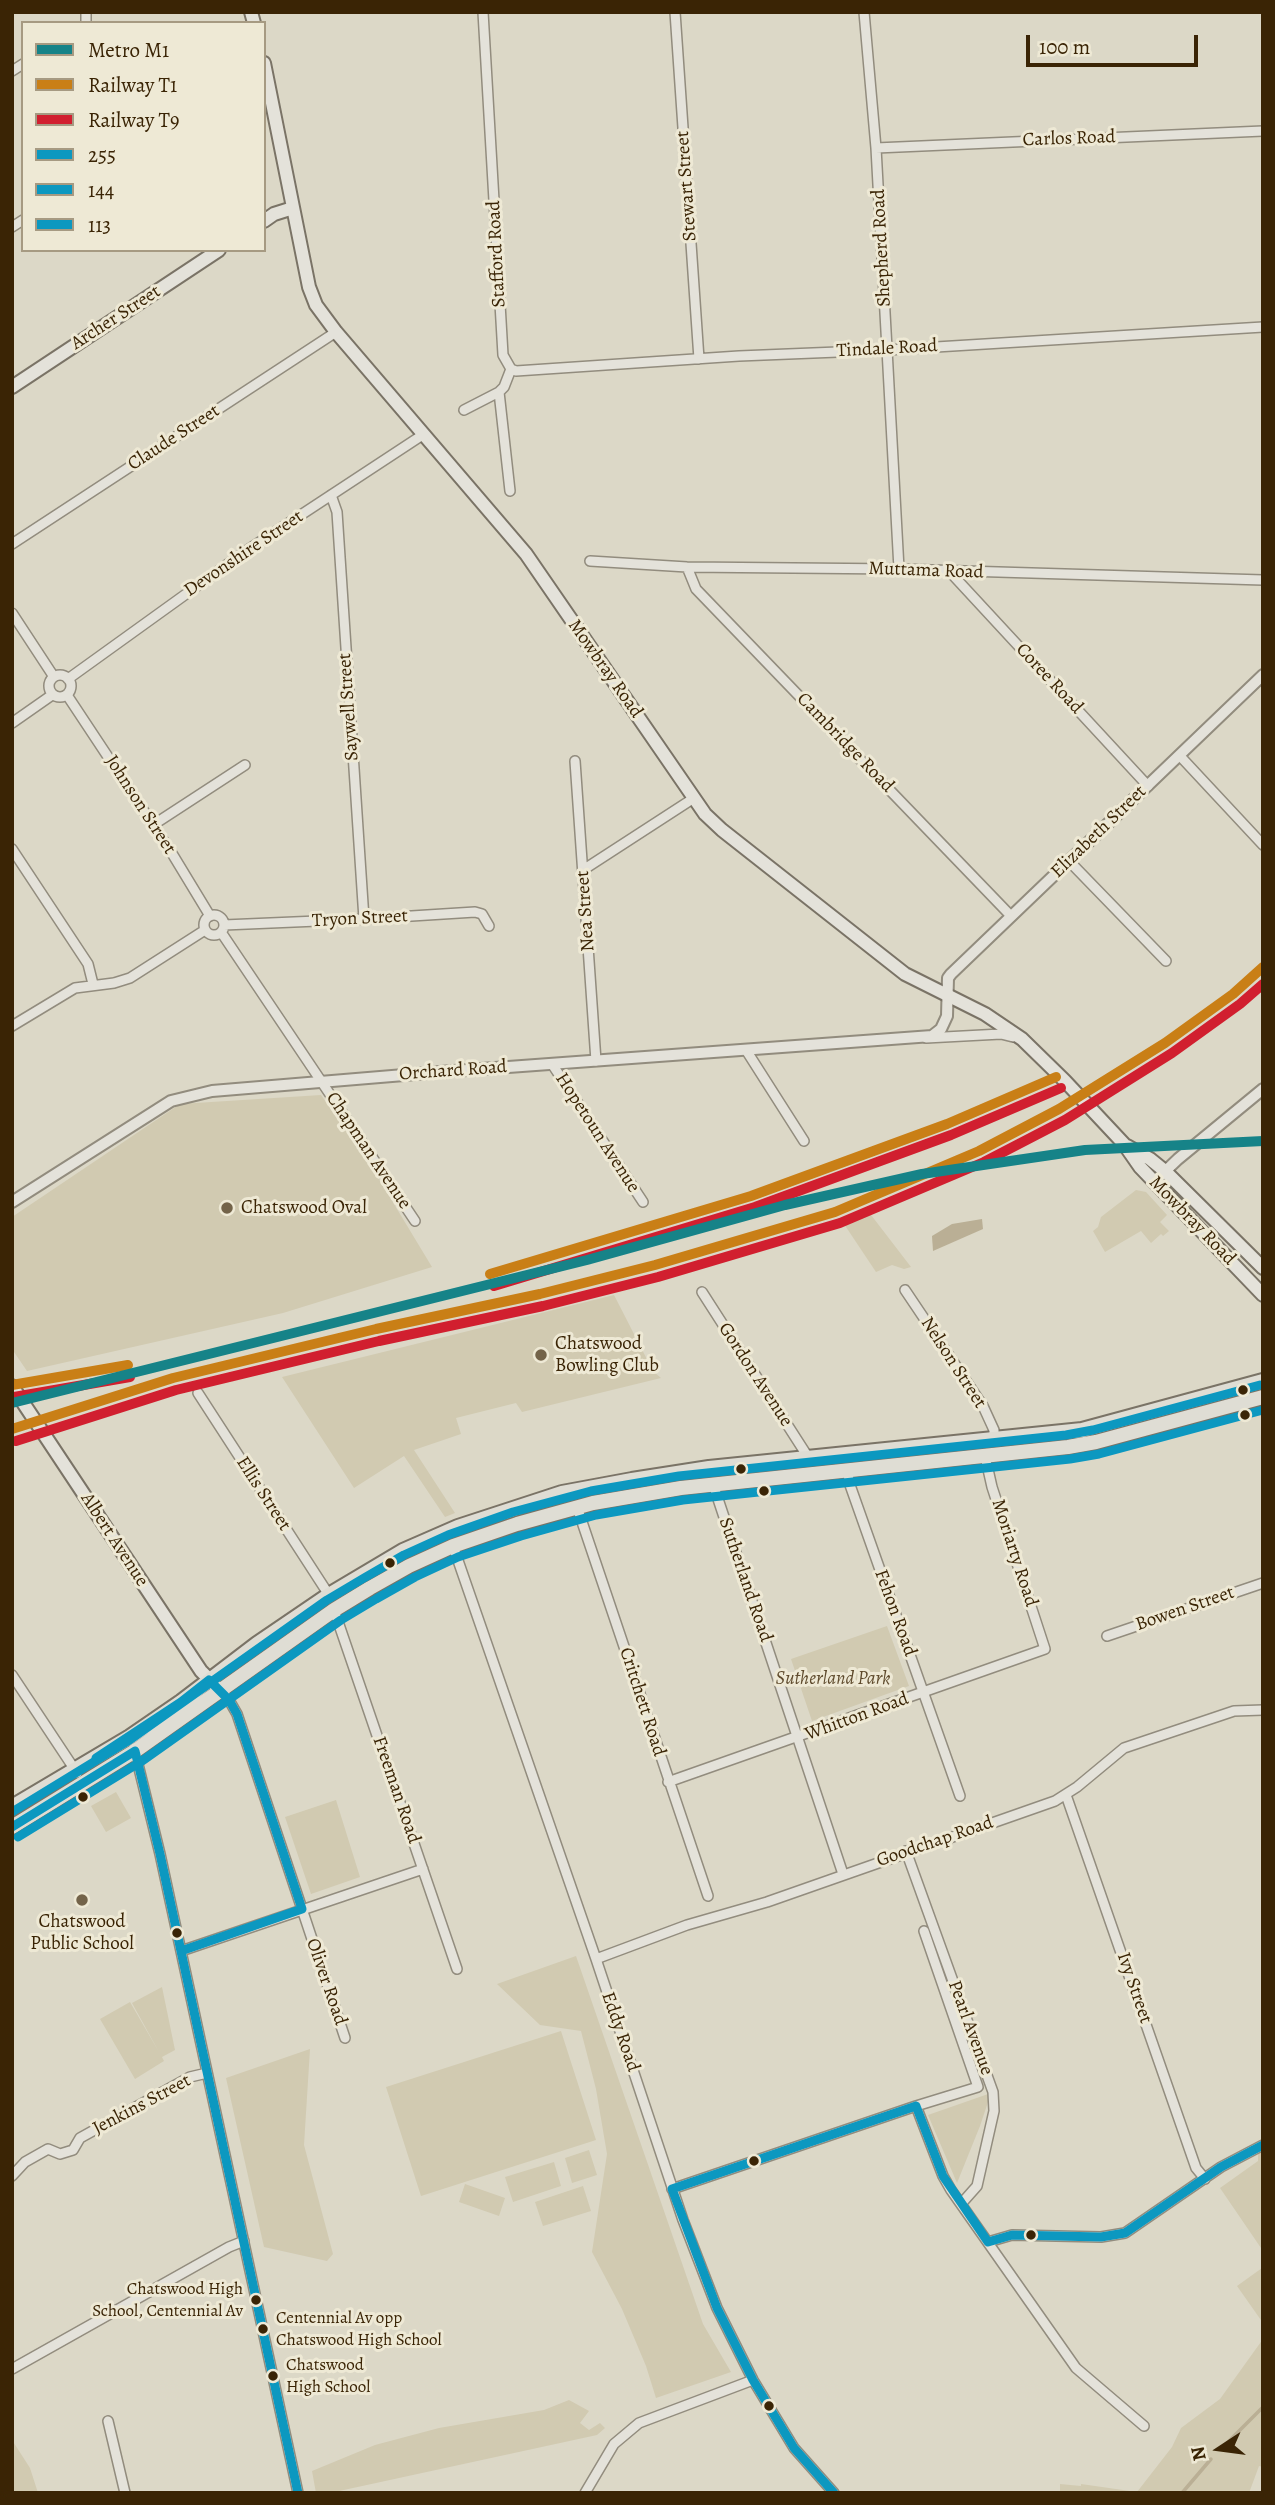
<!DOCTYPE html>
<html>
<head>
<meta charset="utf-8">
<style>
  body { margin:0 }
  #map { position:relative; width:1275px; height:2505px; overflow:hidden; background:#dcd8c7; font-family:Alegreya,serif }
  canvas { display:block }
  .frame { position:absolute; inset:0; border:14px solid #3a2405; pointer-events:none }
  .legend { position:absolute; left:21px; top:21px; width:245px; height:231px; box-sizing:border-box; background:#eee9d5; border:2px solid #a69a82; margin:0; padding:9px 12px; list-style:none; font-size:21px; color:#3a2405 }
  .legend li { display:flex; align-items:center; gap:14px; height:35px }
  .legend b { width:35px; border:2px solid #a69a82 }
  .north { position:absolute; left:1184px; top:2414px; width:70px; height:70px; -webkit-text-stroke:5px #eee9d5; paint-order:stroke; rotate:257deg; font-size:19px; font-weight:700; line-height:28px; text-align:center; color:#3a2405 }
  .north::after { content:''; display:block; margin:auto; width:24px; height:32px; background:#3a2405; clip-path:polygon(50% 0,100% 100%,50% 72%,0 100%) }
  .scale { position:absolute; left:1026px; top:35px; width:172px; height:32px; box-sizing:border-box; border:4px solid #3a2405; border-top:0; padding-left:9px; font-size:21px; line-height:24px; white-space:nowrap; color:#3a2405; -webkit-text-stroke:5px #eee9d5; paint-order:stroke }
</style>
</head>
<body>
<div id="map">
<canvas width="1275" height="2505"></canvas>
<div class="frame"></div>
<ul class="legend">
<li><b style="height:9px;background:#168388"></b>Metro M1</li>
<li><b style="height:9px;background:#c97f16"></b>Railway T1</li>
<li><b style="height:9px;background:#d11f2f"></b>Railway T9</li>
<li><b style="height:9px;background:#0c98c0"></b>255</li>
<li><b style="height:9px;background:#0c98c0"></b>144</li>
<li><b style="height:9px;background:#0c98c0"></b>113</li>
</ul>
<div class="north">N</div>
<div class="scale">100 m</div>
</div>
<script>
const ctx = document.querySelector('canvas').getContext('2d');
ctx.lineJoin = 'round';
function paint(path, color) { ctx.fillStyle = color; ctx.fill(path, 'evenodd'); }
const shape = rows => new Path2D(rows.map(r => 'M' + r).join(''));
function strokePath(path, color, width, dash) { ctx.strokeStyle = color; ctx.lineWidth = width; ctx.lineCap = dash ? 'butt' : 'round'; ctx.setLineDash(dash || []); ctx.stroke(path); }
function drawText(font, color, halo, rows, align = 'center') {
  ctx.font = font + ' Alegreya,serif'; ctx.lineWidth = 6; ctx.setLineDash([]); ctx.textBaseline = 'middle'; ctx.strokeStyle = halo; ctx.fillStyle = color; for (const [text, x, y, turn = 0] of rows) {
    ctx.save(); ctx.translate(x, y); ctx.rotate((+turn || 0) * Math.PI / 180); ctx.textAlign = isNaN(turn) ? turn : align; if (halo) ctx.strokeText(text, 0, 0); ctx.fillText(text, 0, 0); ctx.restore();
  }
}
const green = shape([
  [321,1095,368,1161,432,1267,283,1313,27,1371,12,1349,12,1217,180,1104],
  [1136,1190,1146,1192,1167,1215,1160,1222,1169,1231,1163,1236,1161,1234,1151,1243,1141,1231,1105,1252,1093,1231,1098,1227,1101,1217],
  [868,1211,911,1267,904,1269,892,1265,876,1272,842,1221],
  [614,1295,653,1371,661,1378,522,1412,516,1403,456,1418,461,1434,414,1450,455,1513,445,1517,404,1456,354,1488,282,1377],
  [887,1626,909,1686,812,1721,791,1659],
  [116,1792,131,1818,106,1832,91,1806],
  [336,1800,360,1877,311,1894,285,1817],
  [576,1956,703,2324,731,2372,656,2398,646,2366,622,2309,592,2252,607,2154,596,2089,581,2031,540,2025,497,1984],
  [162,1987,175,2050,162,2057,164,2061,135,2079,100,2019,130,2002,159,2052,132,2003],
  [561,2031,596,2140,421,2196,386,2087],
  [310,2049,304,2145,333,2254,327,2261,264,2247,226,2078],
  [991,2093,980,2126,957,2183,928,2115],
  [589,2150,597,2175,572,2183,565,2158],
  [1258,2152,1263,2153,1263,2323,1237,2286,1262,2268,1261,2248,1220,2188,1258,2161],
  [554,2162,561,2186,513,2202,505,2177],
  [465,2184,505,2198,499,2216,459,2202],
  [583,2186,591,2211,543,2226,535,2202],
  [1263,2339,1263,2467,1259,2466,1249,2493,1060,2493,1060,2484,1081,2486,1081,2484,1137,2492,1172,2447,1181,2428,1220,2399],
  [569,2400,589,2411,580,2423,589,2430,600,2423,605,2428,597,2435,330,2493,316,2493,312,2471,375,2445,439,2428,544,2410],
  [12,2440,30,2468,38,2493,12,2493]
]);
const water = shape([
  [982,1219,983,1229,933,1251,932,1236,952,1224]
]);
const stream = shape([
  [1224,2446,1263,2407],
  [1182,2493,1211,2459]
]);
const minor = shape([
  [86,12,86,23],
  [483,12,503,355,511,369,504,387,499,392,510,491],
  [675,12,699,359],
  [864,12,876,148,899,569],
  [12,71,23,64],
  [876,148,1263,131],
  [12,227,23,220],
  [511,369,516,371,739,356,887,350,1263,327],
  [464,410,499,392],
  [331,495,337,512,364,919],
  [12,544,336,332],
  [590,561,687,567,899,569,1263,580],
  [687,567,696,589,1011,916],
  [950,572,1148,786],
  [12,613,54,677],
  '49 686a11 11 0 1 1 22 0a11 11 0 1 1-22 0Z',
  [68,679,243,553,424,434],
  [67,695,173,855,210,916],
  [12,723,52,695],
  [1180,756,1263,845],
  [575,761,596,1061],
  [153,825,245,765],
  [12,849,88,964,93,984],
  [1069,861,1166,961],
  [583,870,694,798],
  '204 925a10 10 0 1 1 20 0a10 10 0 1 1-20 0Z',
  [224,925,364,919,475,912,482,914,489,926],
  [221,932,415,1221],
  [12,1026,75,988,114,983,130,978,205,930],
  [926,1038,1001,1034,1013,1037],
  [746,1050,804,1141],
  [552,1064,643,1202],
  [905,1290,983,1406,994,1430,994,1438],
  [702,1292,808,1457],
  [198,1393,329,1595],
  [847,1469,850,1485,960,1796],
  [713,1484,843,1874],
  [577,1507,708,1896],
  [453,1546,596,1959,683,2220,717,2308,753,2380,794,2448,834,2493],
  [334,1610,457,1969],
  [1107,1636,1263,1583],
  [12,1675,77,1773],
  [221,1691,229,1700,237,1714,345,2038],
  [134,1748,160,1854,298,2493],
  [668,1782,1045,1649,992,1487,985,1456],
  [1066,1795,1196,2168,1205,2179],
  [906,1851,993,2092,994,2111,977,2186,961,2204],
  [181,1951,423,1869],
  [596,1959,687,1925,767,1902,1055,1801,1077,1787,1124,1748,1234,1711,1263,1710],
  [916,2106,943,2176,951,2190,1076,2368,1144,2426],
  [12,2176,25,2162,48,2149,60,2154,73,2150,80,2138,190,2077,207,2073],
  [672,2189,916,2106,978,2087,924,1931],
  [988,2242,1012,2235,1101,2237,1125,2233,1221,2167,1263,2145],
  [12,2369,229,2247,244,2241],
  [108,2421,125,2493],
  [585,2493,614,2444,639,2423,753,2380]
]);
const tertiary = shape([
  [1154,1182,1178,1159,1263,1089],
  [12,1202,171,1101,212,1091,440,1072,932,1036,941,1029,947,1016,948,978,951,974,1263,675]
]);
const secondary = shape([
  [251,12,254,23],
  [264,63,309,287,316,305,336,332,526,554,705,814,722,830,905,974,985,1014,1022,1039,1065,1081,1124,1144,1140,1167,1263,1295],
  [264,221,274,214,293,208],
  [12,387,219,250],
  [1127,1146,1150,1159,1166,1172,1263,1268],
  [12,1386,201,1671,217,1687]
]);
const trunk = shape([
  [12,1807,130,1737,181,1702,257,1644,329,1595,403,1551,458,1527,562,1493,632,1480,709,1468,1082,1430,1263,1381],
  [12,1827,135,1751,334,1610,370,1588,409,1566,453,1546,517,1524,593,1503,681,1488,1068,1447,1096,1442,1263,1397]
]);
const bus1 = shape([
  [96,1758,181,1702,209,1680,229,1700,237,1714,302,1909,181,1951],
  [12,1827,135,1751,160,1854,298,2493],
  [916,2106,943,2176,988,2242],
  [672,2189,717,2308,753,2380,794,2448,834,2493],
  [672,2189,916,2106],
  [988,2242,1012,2235,1101,2237,1125,2233,1221,2167,1263,2145]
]);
const bus2 = shape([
  [18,1837,142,1761,341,1620,376,1599,415,1577,458,1557,521,1536,596,1515,683,1500,1070,1459,1099,1454,1263,1410]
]);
const bus3 = shape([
  [12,1812,128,1741,327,1600,364,1578,404,1555,448,1535,513,1512,591,1491,679,1476,1066,1435,1093,1430,1260,1385]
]);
const rail1 = shape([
  [490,1274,751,1196,947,1124,1056,1077],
  [12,1385,128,1365],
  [12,1429,173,1378,376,1329,540,1294,655,1265,835,1212,979,1151,1059,1109,1165,1043,1233,994,1263,967]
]);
const rail2 = shape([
  [494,1286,755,1207,951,1135,1061,1088],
  [14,1397,130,1377],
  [16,1441,176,1390,379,1341,543,1306,658,1277,840,1223,984,1162,1065,1120,1172,1053,1240,1004,1263,984]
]);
const metro1 = shape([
  [12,1403,587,1260,785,1205,922,1174,1085,1150,1263,1141]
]);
const markers = [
  [227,1208,7,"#736349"],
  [541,1355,7,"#736349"],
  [1243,1390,6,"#3a2405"],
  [1245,1415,6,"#3a2405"],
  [741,1469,6,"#3a2405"],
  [764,1491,6,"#3a2405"],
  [390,1563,6,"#3a2405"],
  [83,1797,6,"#3a2405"],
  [82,1900,7,"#736349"],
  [177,1933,6,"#3a2405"],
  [754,2161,6,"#3a2405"],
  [1031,2235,6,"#3a2405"],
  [256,2300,6,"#3a2405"],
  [263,2329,6,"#3a2405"],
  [273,2376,6,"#3a2405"],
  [769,2406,6,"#3a2405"]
];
const busNames = [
  ["Chatswood High",243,2290,"right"],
  ["School, Centennial Av",243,2312,"right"],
  ["Centennial Av opp",276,2319],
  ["Chatswood High School",276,2341],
  ["Chatswood",286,2366],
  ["High School",286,2388]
];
const streetNames = [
  ["Carlos Road",1069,139,-2],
  ["Stewart Street",687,186,-94],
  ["Shepherd Road",882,248,-93],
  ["Stafford Road",497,254,-93],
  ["Archer Street",116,318,-33],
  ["Tindale Road",887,349,-3],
  ["Claude Street",174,438,-33],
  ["Devonshire Street",244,554,-34],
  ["Muttama Road",926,571,2],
  ["Mowbray Road",605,669,55],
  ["Coree Road",1049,679,47],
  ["Saywell Street",349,707,-94],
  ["Cambridge Road",845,743,46],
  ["Johnson Street",140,805,57],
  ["Elizabeth Street",1099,832,-44],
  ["Nea Street",586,911,-94],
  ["Tryon Street",360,919,-3],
  ["Orchard Road",453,1071,-4],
  ["Hopetoun Avenue",597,1133,57],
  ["Chapman Avenue",368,1151,56],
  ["Mowbray Road",1192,1221,46],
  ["Nelson Street",953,1363,57],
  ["Gordon Avenue",755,1375,57],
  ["Ellis Street",263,1494,57],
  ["Albert Avenue",114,1540,57],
  ["Moriarty Road",1014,1553,72],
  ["Sutherland Road",745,1580,71],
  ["Bowen Street",1185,1609,-19],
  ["Fehon Road",895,1613,70],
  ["Critchett Road",642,1702,72],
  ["Whitton Road",857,1717,-20],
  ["Freeman Road",396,1790,71],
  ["Goodchap Road",935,1842,-19],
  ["Oliver Road",326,1982,71],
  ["Ivy Street",1134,1988,71],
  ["Pearl Avenue",970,2028,70],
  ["Eddy Road",620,2032,71],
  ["Jenkins Street",142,2105,-28]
];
const poiNames = [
  ["Chatswood Oval",241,1208],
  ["Chatswood",555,1344],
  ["Bowling Club",555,1366],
  ["Chatswood",82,1922,"center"],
  ["Public School",82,1944,"center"]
];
const parkNames = [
  ["Sutherland Park",833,1679]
];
paint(green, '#d1cab1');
paint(water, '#baaf95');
strokePath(stream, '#baaf95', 3.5);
strokePath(minor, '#928c7e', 12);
strokePath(tertiary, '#928c7e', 14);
strokePath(secondary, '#7a7366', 16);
strokePath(trunk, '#7a7366', 18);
strokePath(minor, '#e4e2da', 9);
strokePath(tertiary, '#e4e2da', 10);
strokePath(secondary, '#e4e2da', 12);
strokePath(trunk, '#dfddd4', 14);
strokePath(bus1, '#0c98c0', 9);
strokePath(bus2, '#0c98c0', 9);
strokePath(bus3, '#0c98c0', 9);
strokePath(rail1, '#c97f16', 10);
strokePath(rail2, '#d11f2f', 10);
strokePath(metro1, '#168388', 10);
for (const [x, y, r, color] of markers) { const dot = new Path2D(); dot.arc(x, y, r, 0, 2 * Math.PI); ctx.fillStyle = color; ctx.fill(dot); strokePath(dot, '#eee9d5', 2.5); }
drawText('17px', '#3a2405', '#eee9d5', busNames, 'left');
drawText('19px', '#3a2405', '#eee9d5', streetNames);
drawText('19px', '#3a2405', '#eee9d5', poiNames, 'left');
drawText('italic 19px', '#5e4a2c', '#eee9d5', parkNames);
</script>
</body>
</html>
